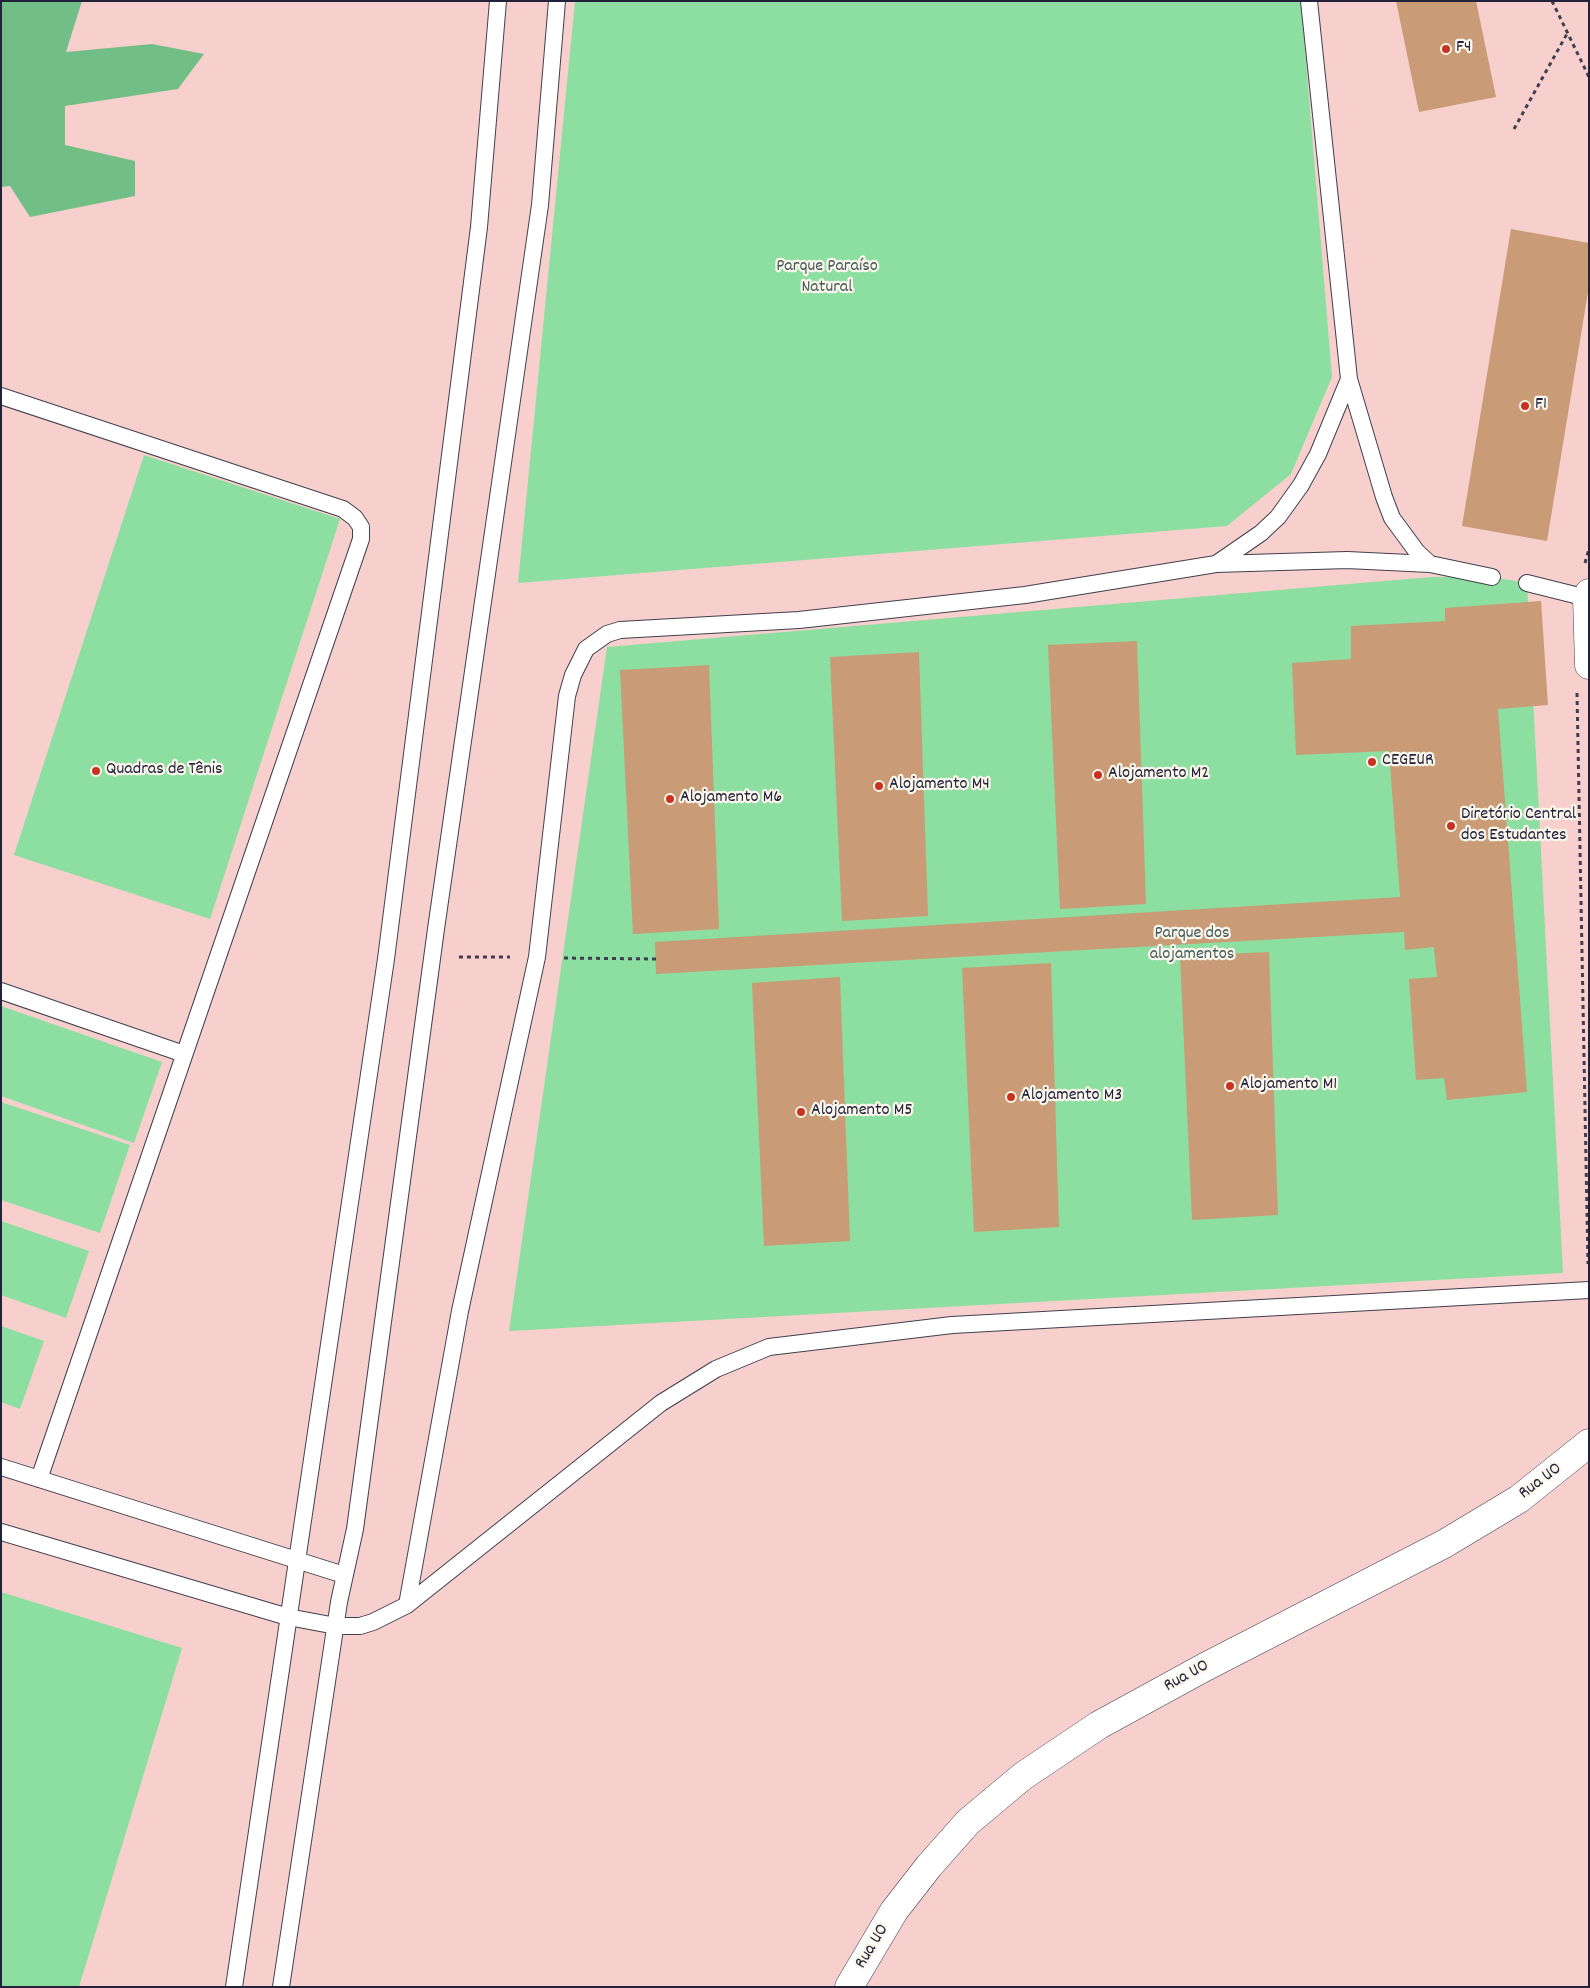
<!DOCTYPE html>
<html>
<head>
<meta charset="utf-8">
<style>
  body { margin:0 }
  #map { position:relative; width:1590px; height:1988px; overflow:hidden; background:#ebe3c2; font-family:Dekko,sans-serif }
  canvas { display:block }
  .frame { position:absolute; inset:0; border:2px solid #22223b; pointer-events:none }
</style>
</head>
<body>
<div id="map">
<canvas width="1590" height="1988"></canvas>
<div class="frame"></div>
</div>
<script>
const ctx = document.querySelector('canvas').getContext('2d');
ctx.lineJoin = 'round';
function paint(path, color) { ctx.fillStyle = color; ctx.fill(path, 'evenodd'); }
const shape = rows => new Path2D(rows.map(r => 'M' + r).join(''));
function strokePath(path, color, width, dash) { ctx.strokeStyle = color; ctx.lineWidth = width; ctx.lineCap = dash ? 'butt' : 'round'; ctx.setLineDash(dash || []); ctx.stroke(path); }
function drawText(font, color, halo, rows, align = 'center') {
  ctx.font = font + ' Dekko,sans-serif'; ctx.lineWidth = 4.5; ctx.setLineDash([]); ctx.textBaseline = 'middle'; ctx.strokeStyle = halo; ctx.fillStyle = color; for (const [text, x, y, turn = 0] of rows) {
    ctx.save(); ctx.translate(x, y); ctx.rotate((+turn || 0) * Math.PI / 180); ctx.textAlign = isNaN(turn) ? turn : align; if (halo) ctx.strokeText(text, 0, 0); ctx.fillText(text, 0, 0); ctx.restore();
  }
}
const built = shape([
  [1,1,1589,1,1589,1987,1,1987]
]);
const green = shape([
  [575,1,1301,1,1332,377,1291,474,1227,526,518,583],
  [144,455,340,519,210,919,14,855],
  [1431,577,1492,577,1527,583,1563,1273,509,1331,607,647],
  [1,1006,162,1062,134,1143,1,1096],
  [1,1102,130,1145,100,1233,1,1200],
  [1,1221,89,1251,66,1318,1,1295],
  [1,1326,44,1341,20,1409,1,1402],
  [1,1592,182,1648,79,1987,1,1987]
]);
const forest = shape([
  [1,1,82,1,66,52,152,44,204,54,178,89,65,106,65,145,135,161,135,196,30,217,10,186,1,187]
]);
const building = shape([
  [1396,1,1476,1,1496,97,1419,112],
  [1511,229,1589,243,1589,286,1547,541,1462,526],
  [1541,601,1548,705,1498,709,1527,1092,1447,1100,1444,1078,1416,1080,1409,979,1437,977,1434,947,1405,950,1404,932,656,974,655,942,1400,897,1389,751,1296,755,1292,663,1351,659,1351,626,1445,621,1445,608],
  [1137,641,1146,904,1060,909,1048,645],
  [919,652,928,916,842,921,830,657],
  [709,665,719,929,633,934,620,670],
  [1269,952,1278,1215,1192,1220,1180,956],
  [1051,963,1059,1227,974,1232,962,968],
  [840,977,850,1241,764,1246,752,983]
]);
const path = shape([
  [1552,1,1589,77],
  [1514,129,1568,32],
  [1585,563,1589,549],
  [1577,693,1588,1264],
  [459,957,510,957],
  [564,958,656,959]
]);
const service = shape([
  [1309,1,1349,379,1384,497,1392,518,1417,552,1430,564],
  [1,396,343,509,355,518,361,527,361,539,39,1479],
  [1216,564,1261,533,1278,517,1301,485,1318,454,1349,379],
  [1527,583,1587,598],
  [1,991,184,1054],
  [1,1467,344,1575],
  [1,1532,288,1617,336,1626,360,1626,373,1622,407,1605,661,1403,716,1369,769,1347,952,1325,1589,1290],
  [407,1605,460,1311,537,957,567,696,573,675,586,649,607,634,620,630,799,620,1025,595,1216,564,1347,560,1430,564,1492,577],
  [234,1987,386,959,479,227,498,1],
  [281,1987,339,1602,355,1529,436,929,540,205,557,1]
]);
const minor = shape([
  [1589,593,1587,598,1589,665],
  [849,1987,894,1911,929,1866,968,1822,1023,1776,1099,1725,1205,1667,1444,1544,1519,1499,1589,1443]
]);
const markers = [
  [1446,49,5,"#c8321e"],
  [1525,406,5,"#c8321e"],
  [1372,762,5,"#c8321e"],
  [96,771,5,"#c8321e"],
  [1098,775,5,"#c8321e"],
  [879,786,5,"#c8321e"],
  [670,799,5,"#c8321e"],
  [1451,826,5,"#c8321e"],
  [1230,1086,5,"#c8321e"],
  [1011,1097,5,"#c8321e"],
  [801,1112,5,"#c8321e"]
];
const poiNames = [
  ["F4",1456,49],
  ["F1",1535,406],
  ["CEGEUR",1382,762],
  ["Quadras de Tênis",106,771],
  ["Alojamento M2",1108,775],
  ["Alojamento M4",889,786],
  ["Alojamento M6",680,799],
  ["Diretório Central",1461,816],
  ["dos Estudantes",1461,837],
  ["Alojamento M1",1240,1086],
  ["Alojamento M3",1021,1097],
  ["Alojamento M5",811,1112]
];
const parkNames = [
  ["Parque Paraíso",827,268],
  ["Natural",827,289],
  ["Parque dos",1192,935],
  ["alojamentos",1192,956]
];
const streetNames = [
  ["Rua UO",1541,1482,-37],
  ["Rua UO",1187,1677,-29],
  ["Rua UO",873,1947,-59]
];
paint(built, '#f7d0cd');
paint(green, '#8cdfa0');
paint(forest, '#71be86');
paint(building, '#c99b76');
strokePath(service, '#403f4f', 18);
strokePath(minor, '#403f4f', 29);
strokePath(path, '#403f4f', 3, [4, 4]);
strokePath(service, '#fff', 16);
strokePath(minor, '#fff', 28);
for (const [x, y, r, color] of markers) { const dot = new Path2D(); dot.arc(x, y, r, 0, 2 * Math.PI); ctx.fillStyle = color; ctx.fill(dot); strokePath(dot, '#fbf7ec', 2); }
drawText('18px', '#22223b', '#fbf7ec', poiNames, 'left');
drawText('18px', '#425b59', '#fbf7ec', parkNames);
drawText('18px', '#22223b', '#fbf7ec', streetNames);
</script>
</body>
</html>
